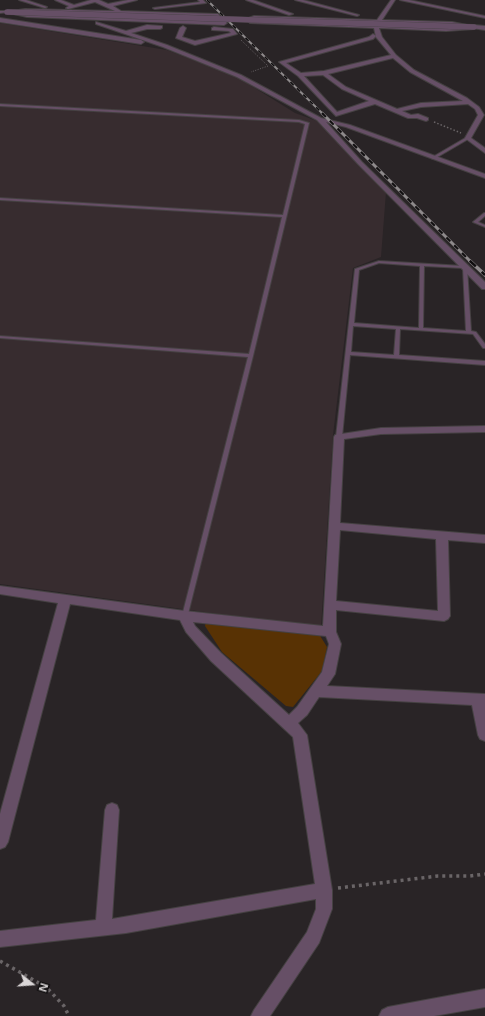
<!DOCTYPE html>
<html>
<head>
<meta charset="utf-8">
<style>
  body { margin:0 }
  #map { position:relative; width:485px; height:1016px; overflow:hidden; background:#292426; font-family:"Open Sans",sans-serif }
  canvas { display:block }
  .north { position:absolute; left:12px; top:964px; width:40px; height:40px; -webkit-text-stroke:3px #100e0f; paint-order:stroke; rotate:107deg; font-size:11px; font-weight:700; line-height:16px; text-align:center; color:#dbd7d8 }
  .north::after { content:''; display:block; margin:auto; width:14px; height:18px; background:#dbd7d8; clip-path:polygon(50% 0,100% 100%,50% 72%,0 100%) }
</style>
</head>
<body>
<div id="map">
<canvas width="485" height="1016"></canvas>
<div class="north">N</div>
</div>
<script>
const ctx = document.querySelector('canvas').getContext('2d');
ctx.lineJoin = 'round';
function paint(path, color) { ctx.fillStyle = color; ctx.fill(path, 'evenodd'); }
const shape = rows => new Path2D(rows.map(r => 'M' + r).join(''));
function strokePath(path, color, width, dash) { ctx.strokeStyle = color; ctx.lineWidth = width; ctx.lineCap = dash ? 'butt' : 'round'; ctx.setLineDash(dash || []); ctx.stroke(path); }
const built = shape([
  [0,23,167,50,227,73,239,78,295,113,320,122,386,192,381,257,353,268,333,435,321,628,0,584]
]);
const green = shape([
  [206,621,319,634,327,647,322,671,293,707,286,706,222,652,205,626]
]);
const pathFar2 = shape([
  [241,40,268,66,251,72]
]);
const pathFar1 = shape([
  [434,122,461,133]
]);
const path = shape([
  [338,888,438,876,470,876,485,874],
  [0,961,46,987,64,1006,69,1016]
]);
const service = shape([
  [0,104,299,120,309,123,253,356,187,618,185,619,183,618,182,616,248,357,0,338,0,336,249,354,282,217,0,200,0,198,283,215,305,124,299,122,0,106,0,104],
  [467,137,470,138,434,159,431,158,467,137],
  [484,213,485,213,485,216,478,222,485,225,485,227,473,222,484,213],
  [379,261,463,266,467,267,471,331,476,332,485,344,485,348,483,348,473,334,400,329,399,355,485,361,485,365,350,355,342,437,339,439,336,437,355,269,379,261],
  [379,263,420,266,419,328,354,323,359,270,379,263],
  [424,266,463,268,466,331,423,328,424,266],
  [353,326,396,329,394,355,351,352,353,326]
]);
const minor = shape([
  [19,0,26,0,47,7,45,8,19,0],
  [55,0,61,0,74,5,91,0,99,0,108,4,128,0,137,0,113,6,121,11,218,14,227,23,224,25,27,17,5,12,25,9,115,11,95,2,68,9,66,8,69,6,55,0],
  [25,11,217,16,220,21,27,15,16,12,25,11],
  [198,0,203,0,206,3,155,9,153,8,200,2,198,0],
  [246,0,253,0,293,14,289,15,246,0],
  [295,0,303,0,359,15,357,16,295,0],
  [391,0,395,0,382,20,452,22,477,27,474,29,446,31,379,28,382,37,396,55,414,70,467,98,479,107,484,115,471,138,485,148,485,153,465,138,478,115,475,109,468,104,421,107,402,111,411,115,418,114,428,118,428,120,426,121,417,118,408,118,375,104,336,116,298,76,279,62,369,37,373,34,376,36,373,39,286,63,301,73,324,71,391,55,376,37,374,28,250,23,246,19,254,16,377,20,391,0],
  [254,19,452,26,459,27,446,27,251,20,254,19],
  [393,58,410,72,463,101,421,103,397,109,346,87,328,74,393,58],
  [323,75,342,89,369,101,337,112,304,76,323,75],
  [400,0,409,0,485,16,485,18,400,0],
  [0,18,141,40,144,42,141,44,0,22,0,18],
  [96,22,126,31,147,25,162,26,162,28,160,29,147,29,131,33,167,45,241,75,321,118,350,125,485,174,485,178,346,127,326,122,362,162,485,282,485,289,482,289,358,164,317,120,237,77,163,47,96,24,96,22],
  [183,26,186,28,182,37,195,41,231,33,229,31,212,30,212,28,214,27,233,29,237,34,195,45,176,38,180,28,183,26],
  [485,426,485,432,381,434,344,439,340,523,485,535,485,543,448,540,450,616,448,619,444,621,336,610,336,632,341,644,335,674,327,686,485,694,485,741,480,739,478,735,472,705,319,697,307,715,298,723,307,735,332,890,332,909,319,943,270,1016,251,1016,254,1010,307,932,316,909,316,899,126,933,0,947,0,931,96,920,105,810,107,805,112,803,117,805,119,810,112,919,315,884,293,737,211,661,186,632,180,620,70,604,8,842,5,847,0,849,0,814,58,603,0,594,0,586,185,611,323,626,334,437,335,435,381,428,485,426],
  [340,530,436,539,438,611,336,601,340,530],
  [193,622,326,636,329,644,322,672,297,707,289,715,221,653,195,626,193,622],
  [485,989,485,1007,434,1016,379,1016,382,1010,388,1007,485,989]
]);
const tertiary = shape([
  [0,11,7,11,9,12,0,13,0,11],
  [474,25,485,26,485,30,472,28,471,27,474,25]
]);
const railFar2 = shape([
  [207,0,323,114]
]);
const railFar1 = shape([
  [322,113,471,262]
]);
const rail = shape([
  [470,261,485,275]
]);
const tertiaryBridge = shape([
  [7,12,474,27]
]);
paint(built, '#372c2f');
paint(green, '#583204');
strokePath(service, '#454142', 2);
strokePath(minor, '#454142', 2);
strokePath(tertiary, '#454142', 2);
strokePath(pathFar2, '#6a6567', 1, [1, 1.5]);
strokePath(pathFar1, '#6a6567', 1.5, [1.5, 2]);
strokePath(path, '#6a6567', 3.5, [3, 4]);
paint(service, '#664f66');
paint(minor, '#664f66');
paint(tertiary, '#664f66');
strokePath(railFar2, '#8e8a8b', 2);
strokePath(railFar1, '#8e8a8b', 3);
strokePath(rail, '#8e8a8b', 3.5);
strokePath(railFar2, '#100e0f', 1.5, [4.5]);
strokePath(railFar1, '#100e0f', 2, [5.5]);
strokePath(rail, '#100e0f', 2.5, [8]);
strokePath(tertiaryBridge, '#454142', 6, []);
strokePath(tertiaryBridge, '#664f66', 5.5);
</script>
</body>
</html>
